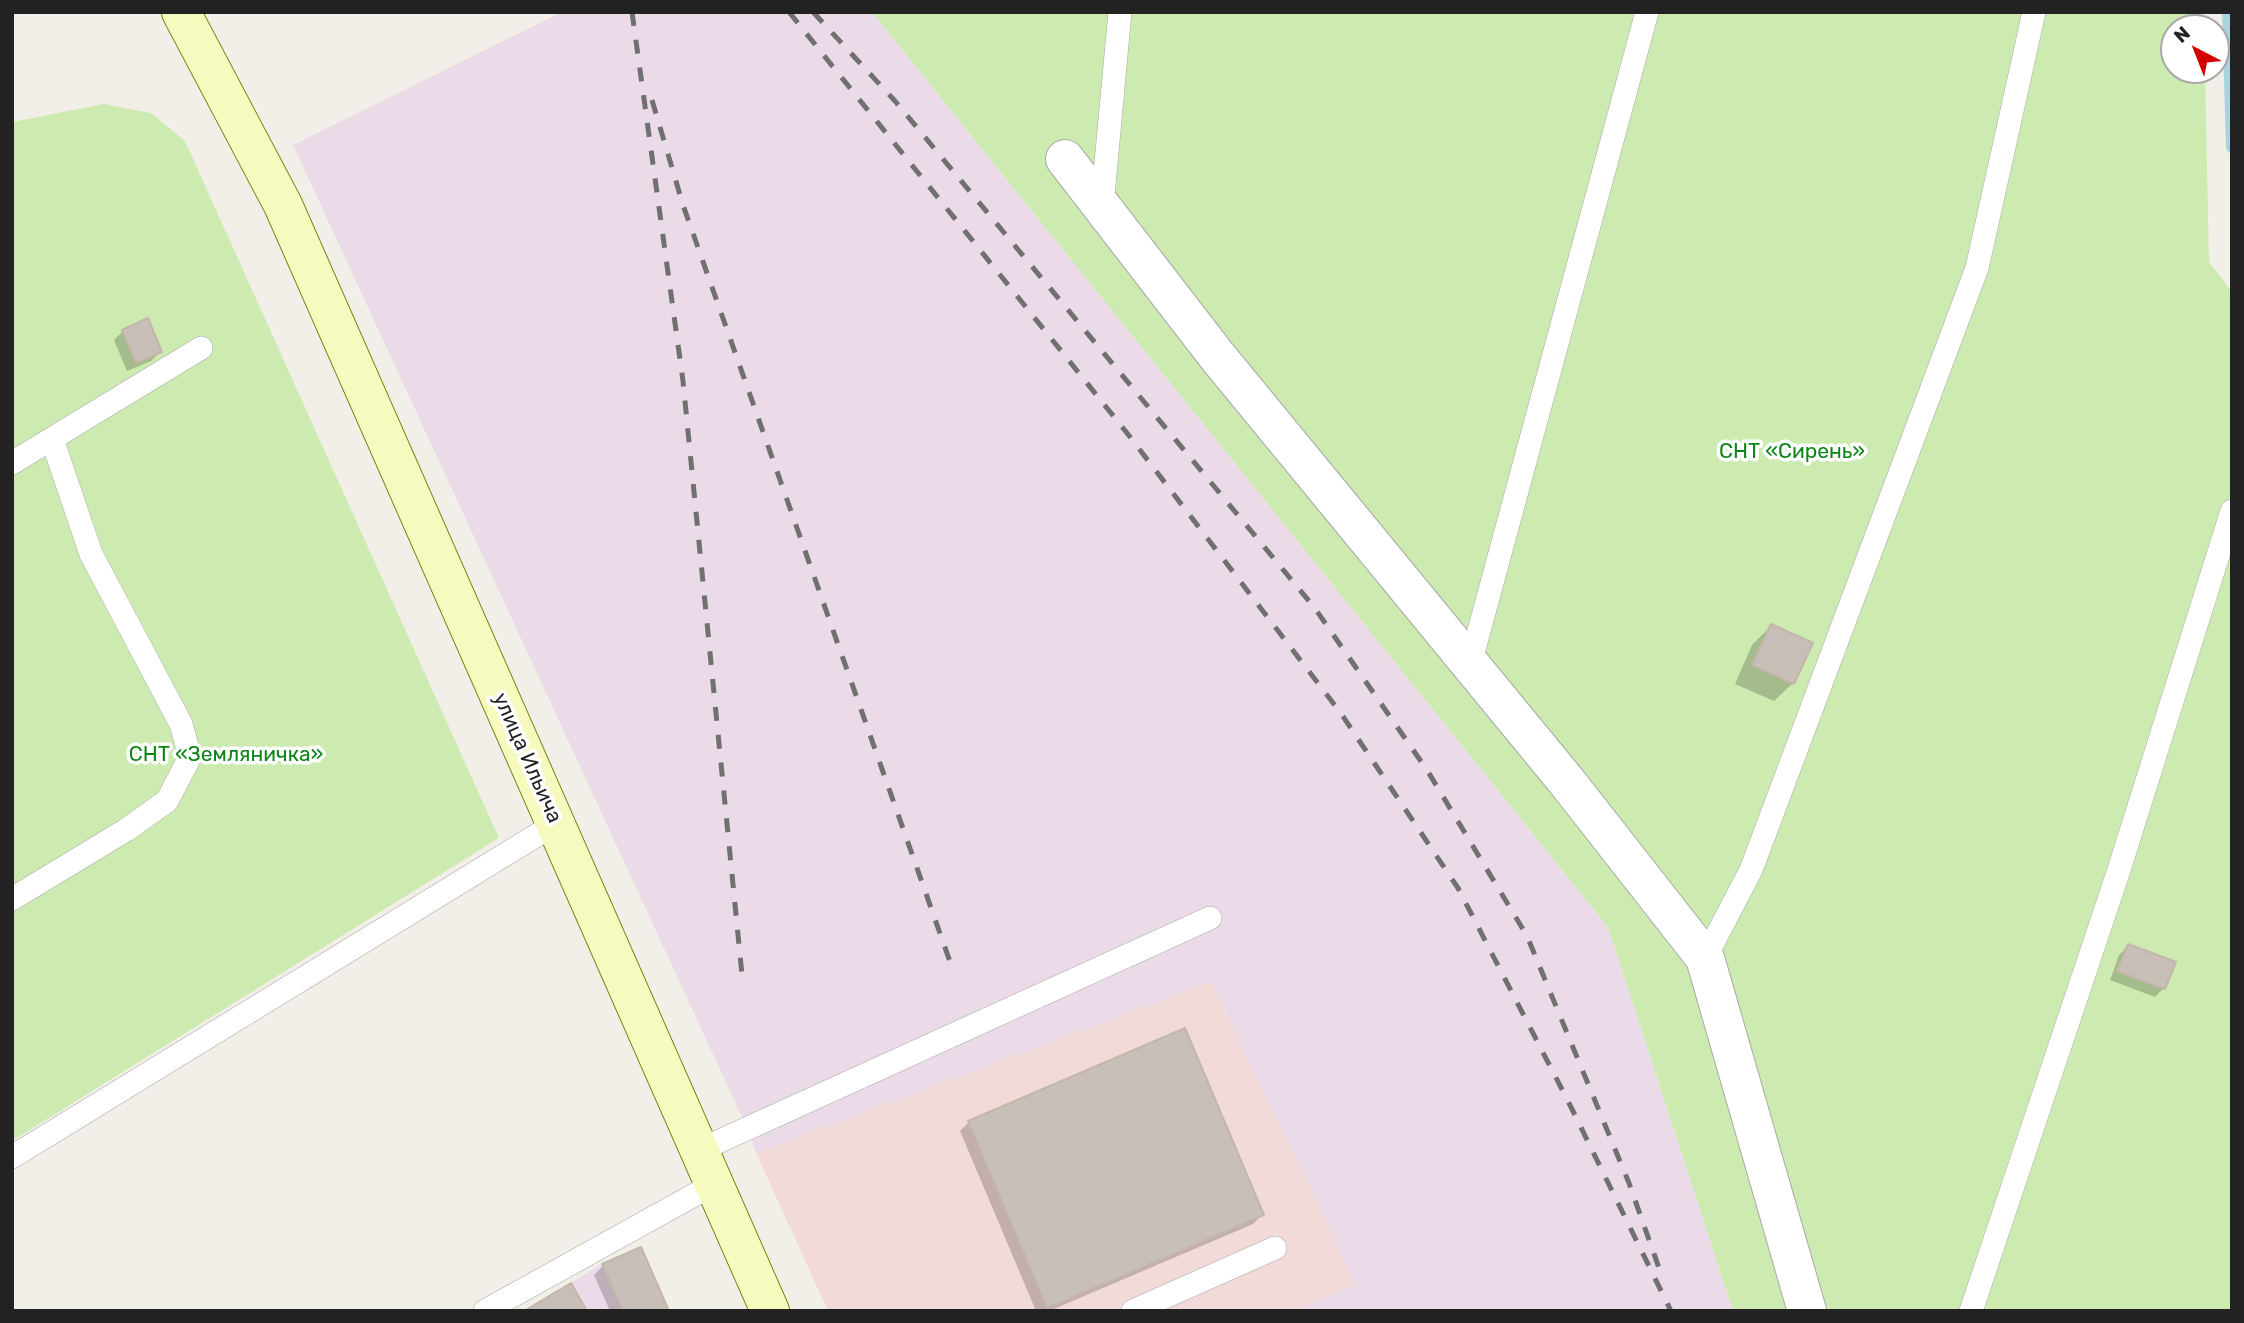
<!DOCTYPE html>
<html>
<head>
<meta charset="utf-8">
<style>
  body { margin:0 }
  #map { position:relative; width:2244px; height:1323px; overflow:hidden; background:#f2efe9; font-family:Rubik,sans-serif }
  canvas { display:block }
  .frame { position:absolute; inset:0; border:14px solid #222; pointer-events:none }
  .north { position:absolute; left:2160px; top:14px; width:70px; height:70px; box-sizing:border-box; background:#fff; border:2px solid #a7a7a7; border-radius:50%; rotate:318deg; font-size:19px; font-weight:700; line-height:28px; text-align:center; color:#222 }
  .north::after { content:''; display:block; margin:auto; width:24px; height:32px; background:#d40000; clip-path:polygon(50% 0,100% 100%,50% 72%,0 100%) }
</style>
</head>
<body>
<div id="map">
<canvas width="2244" height="1323"></canvas>
<div class="frame"></div>
<div class="north">N</div>
</div>
<script>
const ctx = document.querySelector('canvas').getContext('2d');
ctx.lineJoin = 'round';
function paint(path, color) { ctx.fillStyle = color; ctx.fill(path, 'evenodd'); }
const shape = rows => new Path2D(rows.map(r => 'M' + r).join(''));
function strokePath(path, color, width, dash) { ctx.strokeStyle = color; ctx.lineWidth = width; ctx.lineCap = dash ? 'butt' : 'round'; ctx.setLineDash(dash || []); ctx.stroke(path); }
function drawText(font, color, halo, rows, align = 'center') {
  ctx.font = font + ' Rubik,sans-serif'; ctx.lineWidth = 7; ctx.setLineDash([]); ctx.textBaseline = 'middle'; ctx.strokeStyle = halo; ctx.fillStyle = color; for (const [text, x, y, turn = 0] of rows) {
    ctx.save(); ctx.translate(x, y); ctx.rotate((+turn || 0) * Math.PI / 180); ctx.textAlign = isNaN(turn) ? turn : align; if (halo) ctx.strokeText(text, 0, 0); ctx.fillText(text, 0, 0); ctx.restore();
  }
}
const commercial = shape([
  [1211,982,1357,1285,1295,1311,828,1311,756,1153]
]);
const industrial = shape([
  [562,12,872,12,1608,927,1733,1311,1295,1311,1356,1284,1211,982,756,1153,747,1128,293,145],
  [641,1247,669,1311,524,1311,602,1264]
]);
const grass = shape([
  [872,12,2203,12,2204,28,2174,28,2174,70,2205,70,2209,262,2232,292,2232,1311,1733,1311,1608,927],
  [104,104,151,113,185,141,499,838,12,1141,12,122]
]);
const shadow = shape([
  [123,331,160,352,151,361,127,371,114,340],
  [1771,626,1793,683,1774,701,1735,684,1752,645],
  [2128,946,2164,988,2155,997,2110,980,2119,955],
  [969,1122,1262,1215,1253,1224,1049,1311,1036,1311,960,1131],
  [603,1266,667,1311,610,1311,594,1275]
]);
const stream = shape([
  [2228,12,2232,147]
]);
const building = shape([
  [148,318,162,352,136,363,122,330,148,318],
  [1771,624,1813,643,1794,684,1752,665,1771,624],
  [2128,944,2176,962,2165,989,2117,971,2128,944],
  [1185,1028,1264,1215,1047,1308,968,1121,1185,1028],
  [641,1247,669,1311,623,1311,602,1264,641,1247],
  [571,1283,587,1311,524,1311,571,1283]
]);
const lane = shape([
  [1102,206,1120,12],
  [12,463,201,348],
  [1470,664,1647,12],
  [12,899,126,830,167,801,190,757,181,724,91,554,52,439],
  [1705,958,1751,870,1977,268,2034,12],
  [700,1150,1210,918],
  [12,1157,555,824],
  [485,1311,714,1184],
  [1133,1311,1275,1248],
  [1971,1311,2118,873,2232,511]
]);
const street = shape([
  [1065,159,1217,356,1567,782,1705,958,1807,1311]
]);
const secondary = shape([
  [181,12,283,205,770,1311]
]);
const rail = shape([
  [632,12,683,381,743,985],
  [789,12,1127,433,1340,712,1458,888,1568,1101,1671,1311],
  [813,12,895,101,1314,607,1427,770,1527,936,1629,1183,1659,1268],
  [652,100,683,205,954,973]
]);
const parkNames = [
  ["СНТ «Сирень»",1792,452],
  ["СНТ «Земляничка»",226,755]
];
const streetNames = [
  ["улица Ильича",527,758,66]
];
paint(commercial, '#f2dad9');
paint(industrial, '#ebdbe8');
paint(grass, '#cdebb0');
paint(shadow, '#0003');
strokePath(stream, '#aad3df', 12);
paint(building, '#c7bfb8');
strokePath(building, '#c4b6ab', 2);
strokePath(lane, '#a9a9a9', 24);
strokePath(street, '#a9a9a9', 40);
strokePath(secondary, '#707d05', 40);
strokePath(lane, '#fff', 23);
strokePath(street, '#fff', 38);
strokePath(secondary, '#f7fabf', 38);
strokePath(rail, '#707070', 5, [14, 14]);
drawText('21px', '#0c8416', '#fff', parkNames);
drawText('21px', '#222', '#fff', streetNames);
</script>
</body>
</html>
